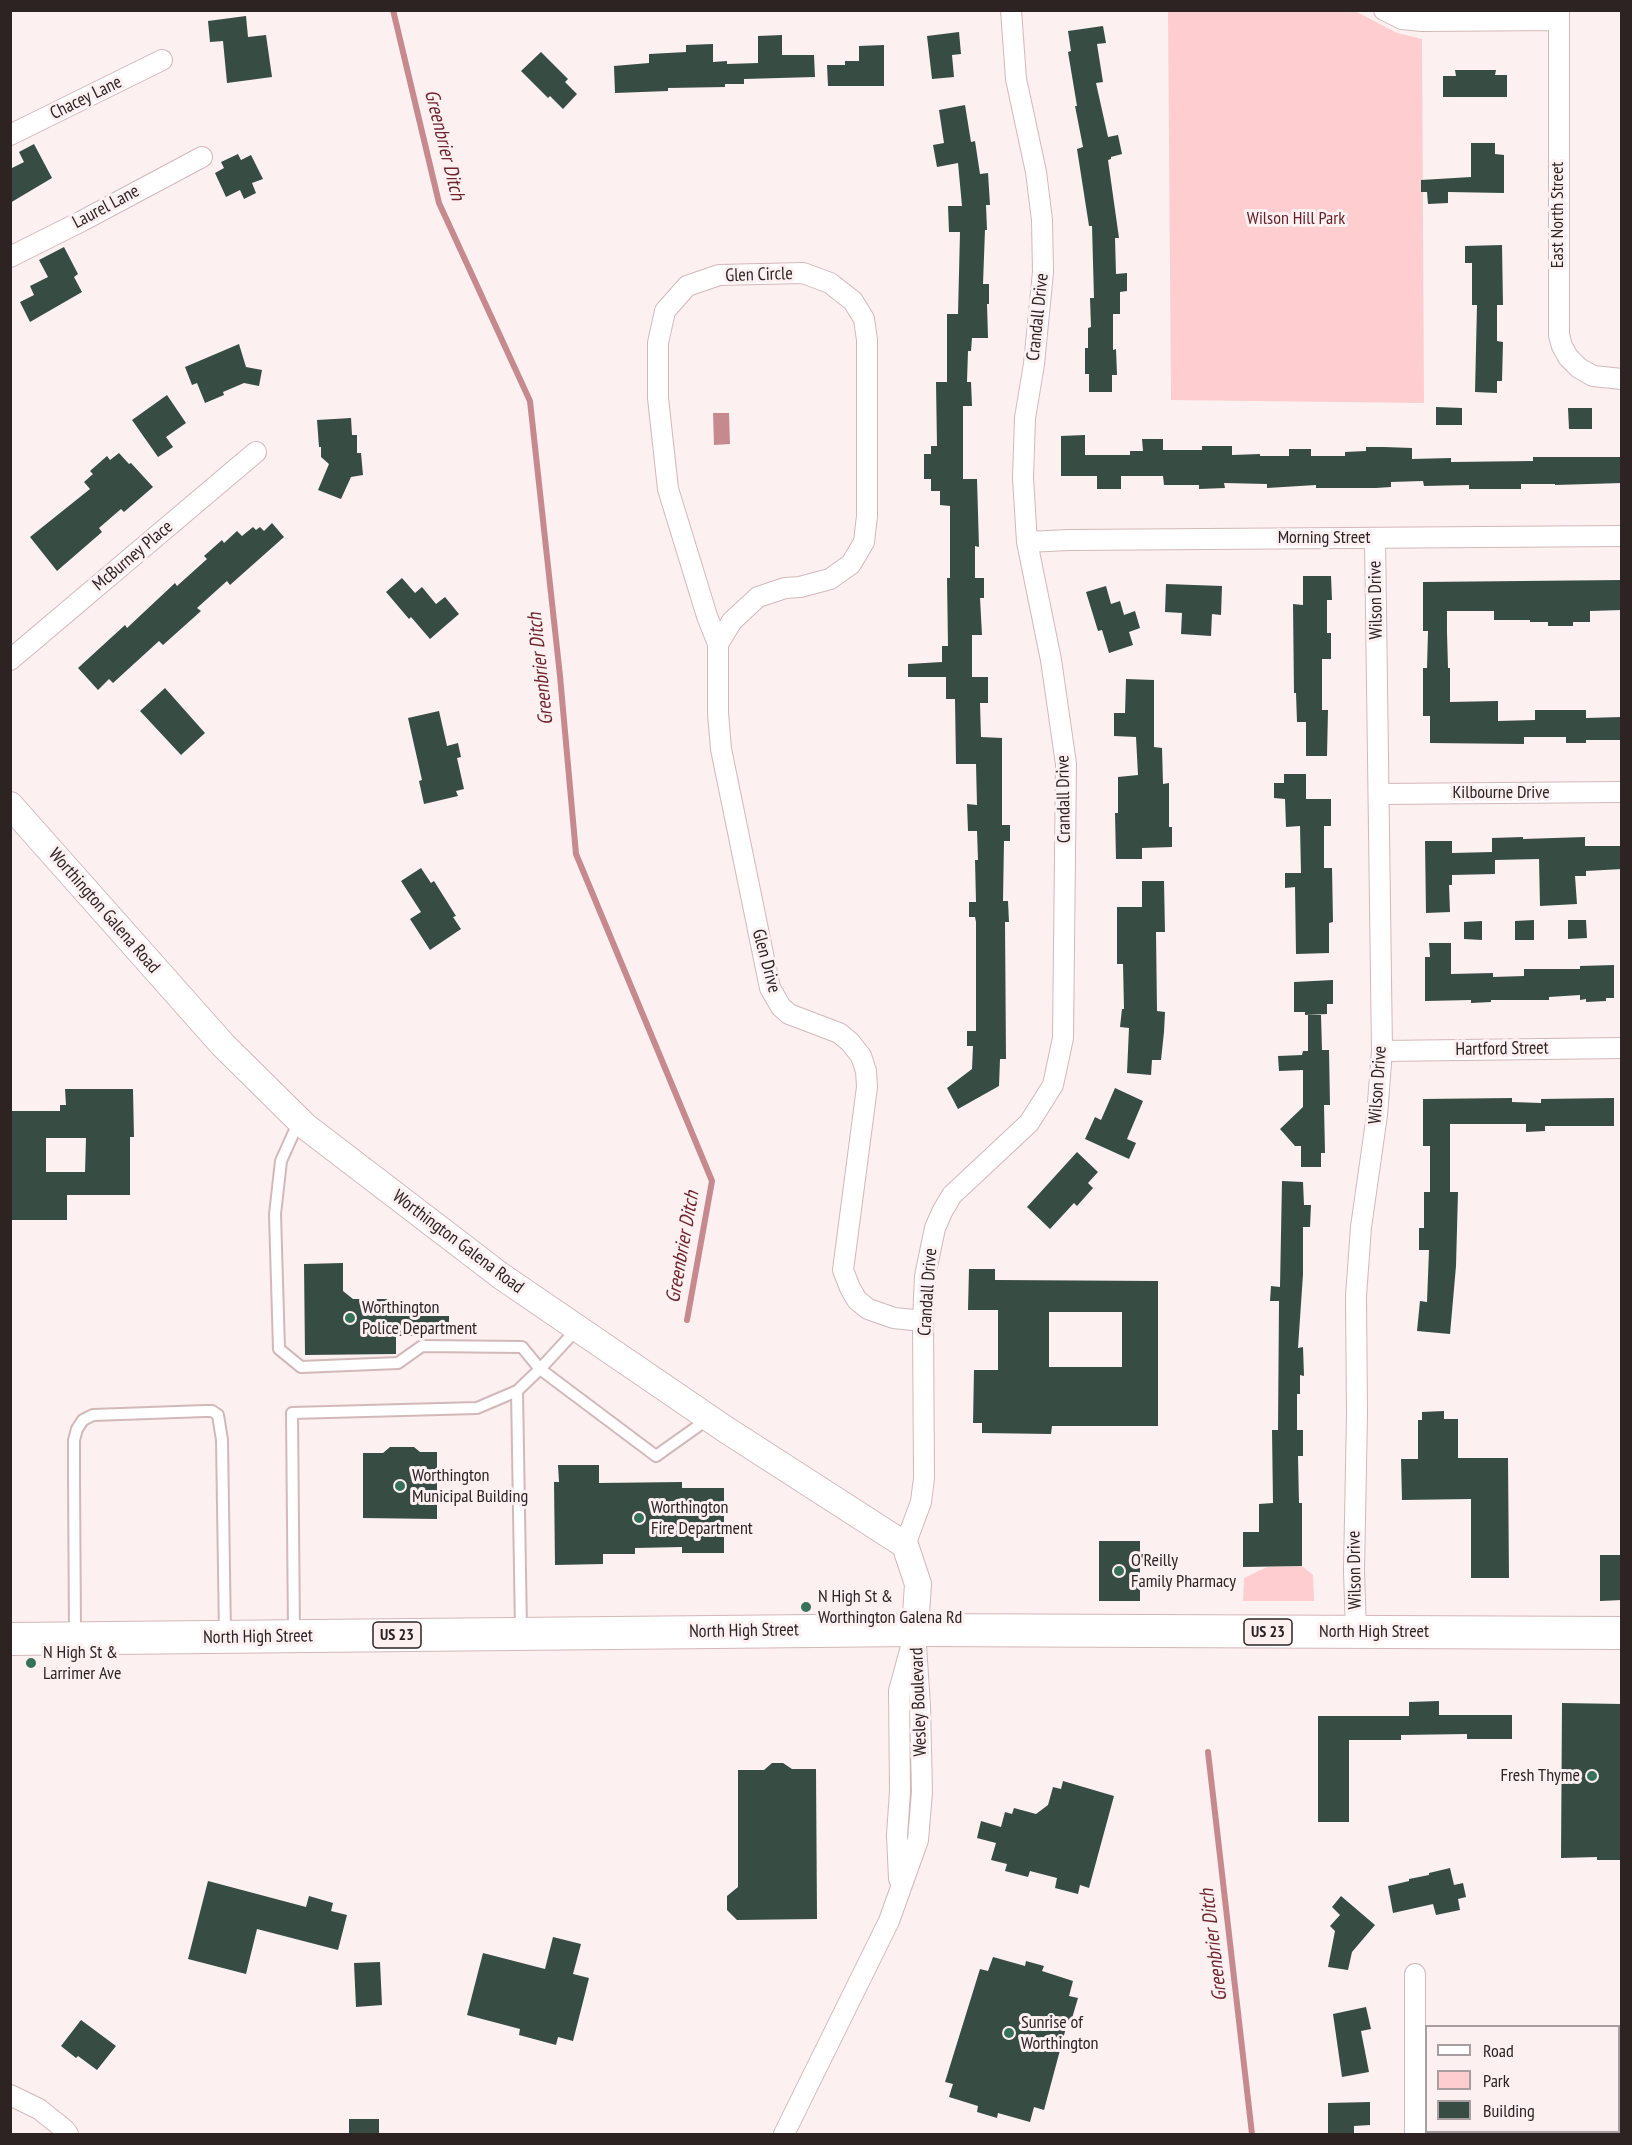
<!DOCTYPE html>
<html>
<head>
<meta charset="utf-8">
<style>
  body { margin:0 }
  #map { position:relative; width:1632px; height:2145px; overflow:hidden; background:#fcf0f1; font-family:"PT Sans Narrow",sans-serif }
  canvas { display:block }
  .frame { position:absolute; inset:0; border:12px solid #2d2323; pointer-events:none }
  .legend { position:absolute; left:1425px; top:2025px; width:195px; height:108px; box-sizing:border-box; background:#fcf0f1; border:2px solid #a99e9f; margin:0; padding:8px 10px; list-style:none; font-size:18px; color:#2d2323 }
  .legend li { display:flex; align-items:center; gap:12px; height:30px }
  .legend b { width:30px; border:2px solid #a99e9f }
</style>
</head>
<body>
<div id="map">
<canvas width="1632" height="2145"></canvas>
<div class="frame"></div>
<ul class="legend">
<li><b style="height:8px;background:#fff"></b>Road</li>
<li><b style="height:16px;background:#fdcdcf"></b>Park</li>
<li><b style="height:16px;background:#374d43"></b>Building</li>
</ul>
</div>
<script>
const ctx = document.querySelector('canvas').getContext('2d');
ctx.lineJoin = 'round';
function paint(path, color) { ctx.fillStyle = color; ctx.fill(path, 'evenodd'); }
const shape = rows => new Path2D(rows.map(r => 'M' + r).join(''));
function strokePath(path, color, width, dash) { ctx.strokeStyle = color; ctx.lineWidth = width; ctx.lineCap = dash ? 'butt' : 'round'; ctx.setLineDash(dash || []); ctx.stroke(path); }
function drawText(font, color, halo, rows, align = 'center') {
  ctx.font = font + ' "PT Sans Narrow",sans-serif'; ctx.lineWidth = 6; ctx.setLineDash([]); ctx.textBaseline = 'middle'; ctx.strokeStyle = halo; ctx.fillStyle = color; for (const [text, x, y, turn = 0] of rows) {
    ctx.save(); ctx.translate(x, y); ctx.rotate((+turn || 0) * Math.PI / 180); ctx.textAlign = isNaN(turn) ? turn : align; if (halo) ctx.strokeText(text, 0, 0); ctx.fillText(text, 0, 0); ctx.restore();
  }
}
const green = shape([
  [1168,11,1355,11,1397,33,1422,39,1424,403,1171,400],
  [1302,1566,1313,1575,1314,1601,1243,1601,1244,1578,1267,1567]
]);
const water = shape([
  [713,413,729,413,730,444,714,445]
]);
const stream = shape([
  [393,10,439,203,530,401,560,676,576,854,712,1181,687,1320],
  [1208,1752,1252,2134]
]);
const building = shape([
  [246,16,248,37,266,35,272,77,227,83,223,41,210,42,208,21],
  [1103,26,1106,43,1097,44,1103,82,1096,83,1108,137,1118,135,1122,154,1111,157,1111,159,1108,160,1119,238,1115,238,1116,274,1127,273,1127,291,1120,292,1120,314,1113,314,1113,350,1116,349,1117,375,1112,375,1112,392,1089,392,1089,374,1085,374,1085,348,1088,348,1088,328,1091,327,1090,298,1094,298,1092,226,1089,226,1077,149,1083,147,1075,106,1077,106,1068,52,1071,51,1068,31],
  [959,32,961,54,952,55,954,77,932,79,927,36],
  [782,35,782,55,814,55,815,77,744,79,744,84,725,84,725,87,668,88,668,91,615,93,614,66,649,63,649,54,686,52,686,45,713,44,713,62,727,61,727,64,758,63,758,36],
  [884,45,884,86,828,86,827,65,845,65,845,61,859,61,859,46],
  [541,52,568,79,565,82,577,94,563,109,550,96,548,98,521,71],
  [1455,70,1496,70,1495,75,1507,75,1507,97,1443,97,1443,76,1456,76],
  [965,105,971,142,975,141,980,174,988,173,990,205,986,205,987,230,985,230,983,284,989,284,989,304,987,304,988,338,972,338,971,351,968,351,967,382,971,382,972,406,963,406,963,479,977,479,979,547,975,546,975,578,984,578,984,598,980,598,982,635,972,635,972,677,988,677,988,703,980,703,981,737,1002,738,1002,825,1010,825,1010,841,1004,841,1003,901,1008,901,1009,922,1005,922,1006,1059,1000,1059,999,1086,958,1109,947,1088,972,1069,973,1046,967,1046,967,1031,976,1031,976,922,975,917,969,917,969,902,976,902,975,860,978,860,977,831,968,831,967,804,977,805,976,764,956,764,955,699,946,699,946,677,908,677,908,664,942,662,942,646,948,646,947,578,950,578,950,506,940,505,940,491,931,491,931,479,924,479,924,454,931,454,931,446,937,446,936,382,947,382,947,314,958,314,960,232,949,232,948,206,962,206,958,163,937,167,933,145,944,143,939,110],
  [1471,143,1495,143,1495,154,1504,155,1504,193,1448,192,1448,203,1428,204,1427,192,1421,192,1421,180,1471,177],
  [34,144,52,178,10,203,10,169,24,162,19,152],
  [238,154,241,160,251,155,263,179,252,183,256,193,244,199,240,190,226,197,215,173,224,168,221,162],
  [1502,245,1503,305,1497,305,1497,341,1503,342,1502,381,1497,381,1497,393,1475,392,1477,305,1472,305,1472,263,1465,263,1465,246],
  [64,247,78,274,74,277,82,292,30,322,20,302,34,295,30,286,48,277,39,260],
  [239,344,246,367,262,370,259,386,244,383,223,392,224,395,205,403,197,383,192,385,185,367],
  [167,395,186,423,166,437,173,447,158,457,132,420],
  [1436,407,1462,408,1462,425,1436,425],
  [1568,408,1592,408,1592,429,1569,429],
  [351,418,352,435,357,435,357,453,361,453,363,475,351,477,341,499,318,490,329,464,321,457,321,447,319,447,317,420],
  [1085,435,1085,455,1130,455,1130,451,1143,451,1142,439,1163,439,1163,450,1202,450,1202,446,1232,446,1232,455,1260,454,1260,456,1289,456,1289,449,1311,449,1311,456,1345,456,1345,452,1366,451,1366,447,1384,447,1412,448,1412,459,1451,458,1451,462,1533,461,1533,457,1622,457,1622,483,1555,485,1555,484,1521,484,1521,489,1469,489,1469,485,1424,486,1423,481,1391,482,1391,487,1376,488,1316,488,1316,485,1267,488,1267,484,1224,483,1225,488,1199,489,1199,485,1164,485,1163,476,1121,476,1121,489,1097,489,1097,476,1061,476,1061,436],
  [119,453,129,464,131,463,153,487,124,512,121,509,99,528,102,532,57,571,30,537,90,489,84,482,93,474,90,471,107,456,110,460],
  [272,523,284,537,230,585,227,581,197,608,201,611,163,645,159,641,113,683,109,679,98,690,78,668,125,625,127,628,175,583,177,586,207,559,204,556,222,540,224,543,237,531,242,536,253,527,256,530,260,527,264,531],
  [1303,576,1331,576,1332,600,1327,600,1327,633,1331,633,1331,659,1322,659,1322,710,1328,710,1327,756,1306,756,1306,722,1297,722,1296,693,1294,693,1293,604,1303,605],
  [402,578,415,593,422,587,436,604,445,597,459,614,430,639,411,617,409,619,386,592],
  [1622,580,1622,610,1590,611,1590,622,1573,622,1573,626,1548,626,1548,622,1530,622,1530,620,1494,620,1494,611,1447,611,1447,632,1448,668,1450,668,1450,702,1498,701,1498,721,1535,720,1535,710,1586,710,1586,718,1622,717,1622,740,1586,740,1586,743,1566,743,1566,737,1524,737,1524,744,1430,743,1430,716,1423,716,1423,668,1427,668,1428,631,1423,631,1423,582],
  [1166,584,1222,586,1221,615,1212,614,1211,636,1181,634,1182,613,1165,612],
  [1106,586,1111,604,1120,601,1124,615,1135,611,1140,628,1129,632,1133,645,1109,653,1102,630,1098,631,1086,592],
  [1126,679,1154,680,1154,747,1162,748,1163,784,1169,783,1169,827,1172,827,1172,847,1142,848,1142,859,1116,859,1115,813,1118,813,1118,777,1138,775,1136,737,1114,736,1114,713,1125,713],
  [165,688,205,733,181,755,140,711],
  [439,711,447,746,458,743,461,757,457,758,464,789,456,791,458,796,424,804,419,781,422,780,408,718],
  [1284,774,1306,774,1306,799,1331,799,1331,826,1324,826,1324,868,1332,868,1333,922,1329,923,1329,953,1296,954,1295,887,1285,888,1285,873,1301,873,1300,826,1286,827,1285,799,1274,798,1274,783,1284,783],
  [1523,837,1523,839,1585,837,1585,846,1622,846,1622,869,1586,871,1586,876,1575,876,1577,904,1540,906,1539,859,1495,860,1495,874,1452,875,1452,885,1449,885,1450,912,1426,913,1425,841,1452,841,1452,853,1492,852,1492,838],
  [421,868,431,883,434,881,456,916,453,917,461,929,430,950,410,919,421,912,401,881],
  [1142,881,1164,881,1165,932,1156,932,1157,1011,1165,1012,1164,1032,1161,1060,1152,1060,1151,1075,1127,1073,1129,1028,1120,1027,1122,1009,1124,1009,1123,964,1117,964,1117,907,1142,907],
  [1534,920,1534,940,1515,940,1515,921],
  [1568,920,1586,920,1587,938,1568,939],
  [1482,921,1482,940,1464,939,1464,922],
  [1429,943,1451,943,1451,974,1493,973,1493,977,1524,976,1524,969,1580,969,1580,966,1614,965,1614,998,1606,998,1606,1001,1586,1002,1586,999,1580,1000,1580,995,1549,997,1549,1000,1491,1000,1491,1002,1471,1003,1471,1000,1425,1001,1425,957,1430,957],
  [1333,980,1333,1004,1327,1004,1327,1014,1305,1015,1305,1012,1294,1012,1294,982],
  [1308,1015,1321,1015,1322,1050,1329,1050,1330,1105,1324,1105,1325,1153,1321,1153,1321,1167,1301,1167,1301,1146,1295,1146,1280,1129,1303,1107,1303,1070,1279,1071,1278,1056,1302,1055,1303,1051,1308,1051],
  [1115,1088,1143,1101,1127,1139,1136,1143,1129,1159,1085,1139,1095,1117,1101,1120],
  [65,1089,133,1089,134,1137,130,1137,130,1195,67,1195,67,1220,10,1220,10,1111,60,1111,60,1105,66,1105],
  [46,1138,86,1138,85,1172,46,1172],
  [1512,1098,1512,1102,1541,1103,1541,1099,1614,1098,1614,1126,1545,1126,1545,1131,1526,1132,1526,1124,1450,1124,1450,1192,1458,1192,1456,1266,1450,1334,1417,1331,1420,1301,1427,1302,1429,1250,1419,1250,1419,1228,1424,1228,1424,1192,1430,1192,1430,1146,1423,1146,1423,1099],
  [1077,1152,1098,1172,1088,1183,1093,1188,1077,1206,1074,1203,1050,1229,1027,1207],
  [1282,1181,1303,1182,1304,1205,1311,1205,1310,1227,1303,1227,1303,1274,1298,1348,1303,1347,1304,1376,1300,1375,1300,1394,1297,1394,1297,1430,1303,1430,1303,1456,1298,1456,1299,1503,1302,1503,1302,1566,1243,1567,1243,1532,1259,1532,1259,1504,1273,1503,1272,1430,1278,1430,1279,1301,1270,1301,1271,1286,1280,1287],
  [343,1263,343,1291,353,1299,396,1299,396,1316,449,1316,449,1335,396,1336,396,1354,305,1355,304,1264],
  [969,1269,995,1269,995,1280,1158,1281,1158,1426,1052,1426,1051,1434,982,1433,982,1423,973,1423,974,1370,998,1370,998,1310,968,1310],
  [1049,1312,1122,1312,1122,1367,1049,1367],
  [1444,1411,1444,1419,1458,1419,1458,1458,1508,1458,1509,1578,1471,1578,1471,1499,1402,1500,1401,1459,1418,1459,1418,1420,1422,1420,1422,1412],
  [390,1447,414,1447,420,1452,437,1452,437,1519,363,1518,363,1453,383,1453],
  [558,1465,599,1465,599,1483,682,1482,682,1488,724,1488,724,1553,682,1553,682,1547,635,1548,635,1554,603,1554,603,1564,555,1565,554,1482,559,1482],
  [1099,1541,1140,1541,1140,1601,1099,1601],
  [1600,1555,1622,1555,1622,1600,1600,1601],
  [1439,1701,1439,1715,1512,1715,1512,1739,1467,1739,1467,1734,1401,1735,1401,1740,1349,1740,1349,1822,1318,1822,1318,1716,1409,1716,1409,1702],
  [1562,1703,1622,1704,1622,1860,1597,1860,1597,1857,1561,1858],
  [772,1763,783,1763,792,1769,816,1769,817,1919,737,1920,727,1910,727,1896,738,1887,738,1770,764,1770],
  [1063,1781,1114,1796,1089,1888,1080,1885,1078,1894,1055,1888,1057,1878,1030,1871,1028,1877,1005,1871,1007,1864,991,1860,996,1843,977,1838,981,1821,1001,1827,1005,1812,1012,1814,1014,1808,1036,1814,1048,1805,1053,1787,1061,1789],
  [1450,1868,1454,1885,1463,1883,1466,1897,1458,1899,1460,1910,1436,1915,1433,1904,1393,1913,1388,1886,1409,1881,1409,1879,1429,1875,1429,1873],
  [208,1881,306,1907,309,1896,333,1903,331,1911,347,1915,338,1950,257,1929,246,1974,188,1959],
  [1341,1896,1375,1925,1352,1952,1348,1970,1328,1967,1335,1931,1330,1926,1340,1915,1332,1907],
  [553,1937,581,1944,573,1974,589,1978,573,2041,558,2037,556,2045,519,2035,520,2029,467,2015,483,1953,545,1969],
  [993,1957,1025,1966,1026,1961,1044,1966,1042,1971,1073,1981,1069,1996,1078,1998,1070,2025,1067,2024,1044,2110,1034,2107,1030,2122,998,2113,997,2118,977,2112,978,2106,949,2097,953,2084,945,2082,980,1969,988,1971],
  [380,1962,382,2005,356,2007,354,1963],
  [1366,2007,1371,2029,1361,2031,1369,2072,1342,2077,1333,2014],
  [81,2020,116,2046,97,2070,78,2056,76,2058,61,2046],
  [1370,2102,1370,2125,1354,2126,1354,2134,1328,2134,1328,2103],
  [349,2119,379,2119,379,2134,349,2134]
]);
const service = shape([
  [299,1121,281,1161,275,1214,279,1349,301,1367,398,1363,422,1346,522,1347,540,1369,656,1456,708,1419],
  [517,1391,521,1630],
  [294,1633,292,1413,477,1408,517,1391,540,1369,578,1328],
  [75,1635,74,1476,74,1440,77,1429,83,1420,93,1415,205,1411,212,1411,218,1415,222,1440,225,1635]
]);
const minor = shape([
  [1384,10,1402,19,1422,21,1559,20],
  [1559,10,1559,335,1562,346,1568,357,1579,368,1593,376,1622,379],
  [10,135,162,60],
  [10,257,82,221,202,157],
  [803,273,830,283,853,301,864,319,867,340,867,516,864,542,851,564,830,579,800,587,785,588,758,597,732,621,718,644,707,616,668,489,658,398,658,343,665,311,687,286,719,275,803,273],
  [1027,542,1069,540,1622,536],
  [718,644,718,713,721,749,770,988,781,1007,789,1014,839,1033,850,1042,861,1056,866,1071,867,1087,843,1270,850,1288,857,1300,868,1309,894,1318,923,1321],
  [10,660,256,452],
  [1380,794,1622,792],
  [1382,1051,1622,1048],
  [905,1545,921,1502,924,1478,923,1321,925,1276,935,1228,942,1212,952,1195,1029,1123,1053,1085,1063,1038,1066,764,1051,660,1027,542,1023,478,1025,418,1034,364,1043,272,1042,220,1036,172,1016,79,1011,10],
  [1356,1632,1354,1571,1357,1414,1356,1296,1361,1227,1377,1115,1382,1051,1375,538],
  [899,1879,897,1835,900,1791,899,1691,911,1647],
  [1415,1974,1415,2134],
  [10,2095,39,2109,64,2129,68,2134],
  [784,2134,889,1921,918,1840,922,1792,920,1706,915,1630]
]);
const tertiary = shape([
  [10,805,223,1045,305,1126,501,1276,725,1429,905,1545,918,1584,915,1630]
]);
const primary = shape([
  [10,1639,915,1630,1622,1633]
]);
const markers = [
  [350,1318,6,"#38715a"],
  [400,1486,6,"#38715a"],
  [639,1518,6,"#38715a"],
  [1119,1571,6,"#38715a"],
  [806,1607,6,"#38715a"],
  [31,1663,6,"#38715a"],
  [1592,1776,6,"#38715a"],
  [1009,2033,6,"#38715a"]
];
const shields = [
  [1268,1632,48],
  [397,1635,48]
];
const shieldNames = [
  ["US 23",1268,1632],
  ["US 23",397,1635]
];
const streetNames = [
  ["Chacey Lane",86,98,-26],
  ["Laurel Lane",106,207,-28],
  ["East North Street",1558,215,-90],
  ["Glen Circle",759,275,-2],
  ["Crandall Drive",1038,317,-84],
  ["Morning Street",1324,538],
  ["McBurney Place",133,556,-40],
  ["Wilson Drive",1376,600,-91],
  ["Kilbourne Drive",1501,793],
  ["Crandall Drive",1064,799,-91],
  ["Worthington Galena Road",104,911,49],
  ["Glen Drive",766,961,75],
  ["Hartford Street",1502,1049,-1],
  ["Wilson Drive",1378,1085,-86],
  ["Worthington Galena Road",458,1242,37],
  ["Crandall Drive",928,1292,-86],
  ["Wilson Drive",1355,1570,-91],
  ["North High Street",744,1631,-1],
  ["North High Street",1374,1632],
  ["North High Street",258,1637,-1],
  ["Wesley Boulevard",919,1702,-92]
];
const parkNames = [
  ["Wilson Hill Park",1296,219]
];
const poiNames = [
  ["Worthington",362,1308],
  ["Police Department",362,1329],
  ["Worthington",412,1476],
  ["Municipal Building",412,1497],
  ["Worthington",651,1508],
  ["Fire Department",651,1529],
  ["O'Reilly",1131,1561],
  ["Family Pharmacy",1131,1582],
  ["N High St &",818,1597],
  ["Worthington Galena Rd",818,1618],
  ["N High St &",43,1653],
  ["Larrimer Ave",43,1674],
  ["Fresh Thyme",1580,1776,"right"],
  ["Sunrise of",1021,2023],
  ["Worthington",1021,2044]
];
const waterNames = [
  ["Greenbrier Ditch",444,145,76],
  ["Greenbrier Ditch",541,669,-96],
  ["Greenbrier Ditch",683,1247,-80],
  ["Greenbrier Ditch",1214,1945,-97]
];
paint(green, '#fdcdcf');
paint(water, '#c68a8e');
strokePath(stream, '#c68a8e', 6);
paint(building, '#374d43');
strokePath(service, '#d3b8b9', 14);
strokePath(minor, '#d3b8b9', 22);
strokePath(tertiary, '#d3b8b9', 28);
strokePath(primary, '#d3b8b9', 34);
strokePath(service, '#fff', 10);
strokePath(minor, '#fff', 20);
strokePath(tertiary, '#fff', 26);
strokePath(primary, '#fff', 32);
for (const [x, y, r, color] of markers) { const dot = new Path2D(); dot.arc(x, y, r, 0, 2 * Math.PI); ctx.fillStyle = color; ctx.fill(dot); strokePath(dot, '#fcf0f1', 2); }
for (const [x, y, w] of shields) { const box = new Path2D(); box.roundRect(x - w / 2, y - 13, w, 26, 4.5); ctx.fillStyle = '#fcf0f1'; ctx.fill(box); strokePath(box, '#2d2323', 1.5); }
drawText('bold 16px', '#2d2323', null, shieldNames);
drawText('18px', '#2d2323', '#fcf0f1', streetNames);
drawText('18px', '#651d29', '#fcf0f1', parkNames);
drawText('18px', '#2d2323', '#fcf0f1', poiNames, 'left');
drawText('italic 20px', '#6e2530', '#fcf0f1', waterNames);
</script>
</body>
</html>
